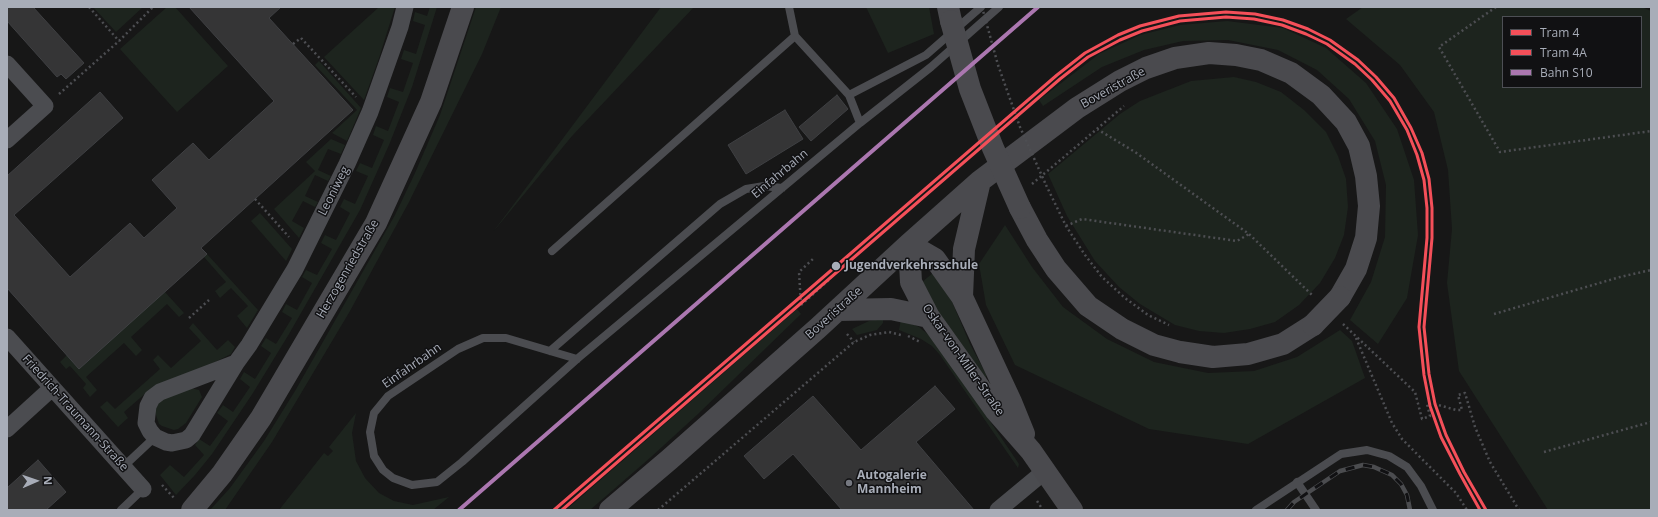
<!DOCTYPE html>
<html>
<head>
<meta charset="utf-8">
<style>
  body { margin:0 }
  #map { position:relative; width:1658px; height:517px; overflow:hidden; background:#171717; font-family:"Open Sans",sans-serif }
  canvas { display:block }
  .frame { position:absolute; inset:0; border:8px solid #a8adb8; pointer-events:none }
  .legend { position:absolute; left:1502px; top:16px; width:140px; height:72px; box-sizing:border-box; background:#111113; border:1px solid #4d4f55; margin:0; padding:5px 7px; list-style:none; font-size:12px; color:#a8adb8 }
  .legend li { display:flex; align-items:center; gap:8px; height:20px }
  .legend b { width:20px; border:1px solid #4d4f55 }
  .north { position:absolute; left:16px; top:461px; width:40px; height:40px; -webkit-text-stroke:3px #111113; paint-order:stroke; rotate:88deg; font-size:11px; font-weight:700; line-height:16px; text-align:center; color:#a8adb8 }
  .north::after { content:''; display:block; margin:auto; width:14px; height:18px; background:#a8adb8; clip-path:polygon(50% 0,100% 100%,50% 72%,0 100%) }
</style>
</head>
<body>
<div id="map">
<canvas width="1658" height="517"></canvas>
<div class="frame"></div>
<ul class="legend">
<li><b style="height:5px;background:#f44f59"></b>Tram 4</li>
<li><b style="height:5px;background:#f44f59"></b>Tram 4A</li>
<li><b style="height:5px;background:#ab77b0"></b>Bahn S10</li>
</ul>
<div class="north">N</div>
</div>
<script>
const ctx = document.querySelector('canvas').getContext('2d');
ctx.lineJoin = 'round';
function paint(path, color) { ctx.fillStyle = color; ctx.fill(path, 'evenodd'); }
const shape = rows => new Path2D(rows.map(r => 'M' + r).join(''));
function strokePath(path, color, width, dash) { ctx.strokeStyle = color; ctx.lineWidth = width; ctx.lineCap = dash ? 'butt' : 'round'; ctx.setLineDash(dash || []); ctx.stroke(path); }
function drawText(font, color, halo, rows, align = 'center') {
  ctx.font = font + ' "Open Sans",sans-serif'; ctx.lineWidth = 3; ctx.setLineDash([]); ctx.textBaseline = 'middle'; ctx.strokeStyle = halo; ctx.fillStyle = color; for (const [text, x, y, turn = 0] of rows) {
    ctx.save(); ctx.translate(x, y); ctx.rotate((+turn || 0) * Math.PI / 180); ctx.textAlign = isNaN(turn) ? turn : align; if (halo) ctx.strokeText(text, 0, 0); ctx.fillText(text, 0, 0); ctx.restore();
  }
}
const green = shape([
  [93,7,143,7,116,32],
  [167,7,175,7,228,66,177,112,120,49],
  [379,7,395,7,379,58,364,100,324,57],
  [430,7,437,7,412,87,389,145,360,210,289,334,253,393,212,454,195,475,176,495,160,475,170,465,184,477,204,455,195,445,199,439,210,446,228,421,217,413,223,405,233,412,250,387,240,379,244,372,255,379,271,353,261,346,266,338,276,344,292,318,282,312,286,304,297,310,312,283,302,277,306,270,317,275,332,249,321,243,325,235,336,240,350,213,340,207,344,199,355,204,368,176,356,171,360,163,372,168,384,140,373,135,376,126,388,131,399,102,387,97,390,88,403,92,413,63,401,59,404,50,416,54,425,25,413,21,415,12,427,16],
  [476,7,501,7,482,54,409,202,350,311,272,442,225,510,210,510,230,488,264,441,295,391,395,215,415,173,440,115],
  [661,7,694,7,572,136,493,232],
  [866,7,929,7,934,34,888,53],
  [1363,7,1642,7,1651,11,1651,510,1548,510,1459,371,1447,283,1452,229,1448,170,1434,112,1400,65,1346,19],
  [1503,17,1641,17,1641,87,1503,87],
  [1227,21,1283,28,1326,48,1366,83,1397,129,1414,180,1418,235,1407,298,1378,344,1350,320,1371,282,1385,237,1386,185,1375,141,1349,99,1317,70,1278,50,1228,40,1183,41,1144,50,1102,67,1043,106,1039,100,1099,54,1140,35,1180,25],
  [319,61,361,108,347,141,332,133,357,110,315,65],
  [1234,77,1256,82,1281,92,1304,110,1326,132,1338,156,1346,179,1348,207,1344,235,1335,258,1320,283,1299,305,1275,322,1250,329,1224,333,1199,331,1175,325,1140,304,1119,287,1095,261,1067,216,1048,174,1120,114,1140,101,1191,81],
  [331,139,345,145,341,154,328,149,318,170,331,176,328,181,315,175,305,196,318,202,315,207,303,201,292,221,304,228,299,238,274,209,315,171,306,162],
  [260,213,292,249,286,261,251,221],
  [1005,225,1032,267,1063,307,1107,339,1154,362,1208,373,1254,371,1297,357,1340,330,1352,341,1365,378,1248,444,1149,429,1015,365,986,305,979,264],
  [207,254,258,310,247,328,237,316,248,306,231,288,220,298,215,291,226,282,204,257],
  [936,270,944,283,970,344,986,374,986,379,919,285],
  [165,292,184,313,179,317,167,304,131,337,142,350,136,356,124,343,86,377,97,390,90,397,83,388,86,384,70,366,66,369,60,362,67,355],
  [797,309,801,314,698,414,651,457,590,510,566,510],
  [883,318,883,323,877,330,857,335,852,329,869,321],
  [901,319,919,327,935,340,1019,464,1018,468,940,355,932,346,921,339,899,330],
  [193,323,217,350,228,340,235,347,231,354,207,366,147,392,124,412,128,418,118,427,100,407,107,401,115,409,160,369,153,360,158,355,171,368,201,341,189,328],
  [191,388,199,390,202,397,186,423,178,429,174,430,162,426,159,424,155,412,155,407,160,400],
  [356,413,352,433,356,461,365,478,379,493,394,501,413,505,449,497,433,510,279,510,324,453,328,456,333,451,329,447]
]);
const building = shape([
  [7,7,33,7,84,63,66,79,61,74,57,77,7,21,7,7],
  [189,7,281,7,269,18,353,110,201,248,207,254,79,369,7,288,7,176,100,92,123,118,14,215,70,277,130,223,144,238,177,208,152,180,193,143,209,160,274,101,189,7],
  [837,95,848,109,811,141,799,127,837,95],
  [785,110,803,139,746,174,728,145,785,110],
  [935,386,955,409,916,442,974,510,842,510,793,454,764,479,744,456,813,396,861,450,935,386],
  [38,460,66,492,46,510,7,510,7,488,38,460]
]);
const path = shape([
  [89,7,119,41],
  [1496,7,1439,47,1500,152,1651,131],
  [293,44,301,38,356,97],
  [59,94,119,41,153,7],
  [1097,129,1135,152,1249,234,1312,295],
  [1032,184,1124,106],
  [1046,185,1066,226,1085,255,1102,277,1125,298,1148,315,1169,325],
  [255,199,289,237],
  [1066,226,1082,219,1237,241,1249,234],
  [801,305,799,272,815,257],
  [801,305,831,278],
  [1494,314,1620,277,1651,270],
  [189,318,209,300],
  [1343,324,1415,392,1422,419,1430,416,1427,404,1435,404,1456,410,1462,410,1458,395,1465,393,1475,427,1490,462,1519,510],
  [847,334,854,342],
  [908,336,920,342],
  [1356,338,1392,423,1402,439,1456,493,1467,510],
  [1544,452,1651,422],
  [162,485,175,499],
  [1037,501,1043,510],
  [658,510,854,342,870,335,889,332,901,335]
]);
const lane = shape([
  [789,7,795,36,849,95,860,123],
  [849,95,926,55,981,7],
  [552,251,795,36],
  [550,351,720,204,746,189,764,186,782,188],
  [577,359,506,338,483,338,458,349,388,396,374,413,370,432,374,456,383,470,393,478,412,485,437,482,462,462,577,359,860,123,931,67,999,7],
  [123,467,155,437],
  [1297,482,1316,510],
  [121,510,143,489],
  [1256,510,1341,454,1367,450,1389,456,1407,467,1421,486,1433,510]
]);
const street = shape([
  [7,64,45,106,7,140],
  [7,337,143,489],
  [236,363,160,392,152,398,148,406,146,423,150,431,155,437,166,442,172,443,186,440,192,435,236,363,249,345,295,269,347,164,370,112,400,27,405,7],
  [7,429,52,388],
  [998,510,1045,471]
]);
const secondary = shape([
  [948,7,951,21],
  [1020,208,1037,240,1056,269,1088,306,1122,329,1154,345,1180,352,1213,357,1248,354,1283,344,1313,325],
  [909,244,911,282,929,317,996,411,1031,451,1072,510],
  [909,244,935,259,962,297,1011,402,1024,434],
  [962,297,964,249,980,181],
  [838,310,891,309,929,317],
  [192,510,222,474,261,418,376,223,431,102,463,7],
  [610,510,670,459,818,328,909,244,980,181,1077,108,1120,81,1146,68,1175,58,1209,53,1236,55,1261,60,1291,73,1321,95,1346,122,1359,146,1366,176,1369,206,1366,238,1356,269,1340,297]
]);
const rail = shape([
  [1287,510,1294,502,1340,471,1363,465,1374,467,1392,475,1401,484,1407,495,1410,510]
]);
const pathBridge = shape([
  [982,7,998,65,1020,127,1046,185]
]);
const secondaryBridge = shape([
  [951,21,970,89,993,148,1020,208],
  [1313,325,1340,297]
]);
const rail1 = shape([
  [459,510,1038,7]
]);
const tram1 = shape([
  [554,510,1057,75,1085,53,1118,35,1140,26,1179,16,1226,12,1255,14,1283,20,1308,29,1330,40,1358,60,1376,77,1394,98,1411,128,1422,153,1429,179,1432,208,1432,238,1424,327,1429,374,1435,404,1446,435,1464,472,1486,510]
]);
const tram2 = shape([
  [562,510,1060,79,1088,57,1120,40,1142,31,1180,21,1226,17,1254,19,1282,25,1306,34,1327,44,1355,64,1372,80,1390,101,1407,130,1417,155,1424,180,1427,208,1427,238,1419,327,1424,375,1430,406,1441,437,1460,474,1480,510]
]);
const markers = [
  [836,266,5,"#a8adb8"],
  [849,483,4,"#757880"]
];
const streetNames = [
  ["Boveristraße",1113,88,-29],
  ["Einfahrbahn",780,174,-40],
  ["Leoniweg",334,191,-63],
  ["Herzogenriedstraße",348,269,-60],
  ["Boveristraße",834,313,-42],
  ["Oskar-von-Miller-Straße",963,360,55],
  ["Einfahrbahn",412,366,-35],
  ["Friedrich-Traumann-Straße",75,413,48]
];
const stopNames = [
  ["Jugendverkehrsschule",845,266]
];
const poiNames = [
  ["Autogalerie",857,476],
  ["Mannheim",857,490]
];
paint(green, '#1d241e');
paint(building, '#353536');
strokePath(building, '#3f4043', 1);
strokePath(path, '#4d4e52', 2.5, [2, 3]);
strokePath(lane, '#4b4c50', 8);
strokePath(street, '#4b4c50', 17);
strokePath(secondary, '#4a4a4e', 22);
strokePath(rail, '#4b4c4f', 4.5);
strokePath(rail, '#111113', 3, [9]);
strokePath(pathBridge, '#4d4e52', 2.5, [2, 3]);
strokePath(secondaryBridge, '#4a4a4e', 22);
strokePath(rail1, '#ab77b0', 4);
strokePath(tram1, '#f44f59', 3);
strokePath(tram2, '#f44f59', 3);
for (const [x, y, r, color] of markers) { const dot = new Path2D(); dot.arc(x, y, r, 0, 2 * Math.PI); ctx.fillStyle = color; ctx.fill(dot); strokePath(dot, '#111113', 1.5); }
drawText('12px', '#a8adb8', '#111113', streetNames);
drawText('bold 12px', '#a8adb8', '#111113', stopNames, 'left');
drawText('bold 12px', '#a8adb8', '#111113', poiNames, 'left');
</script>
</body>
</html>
